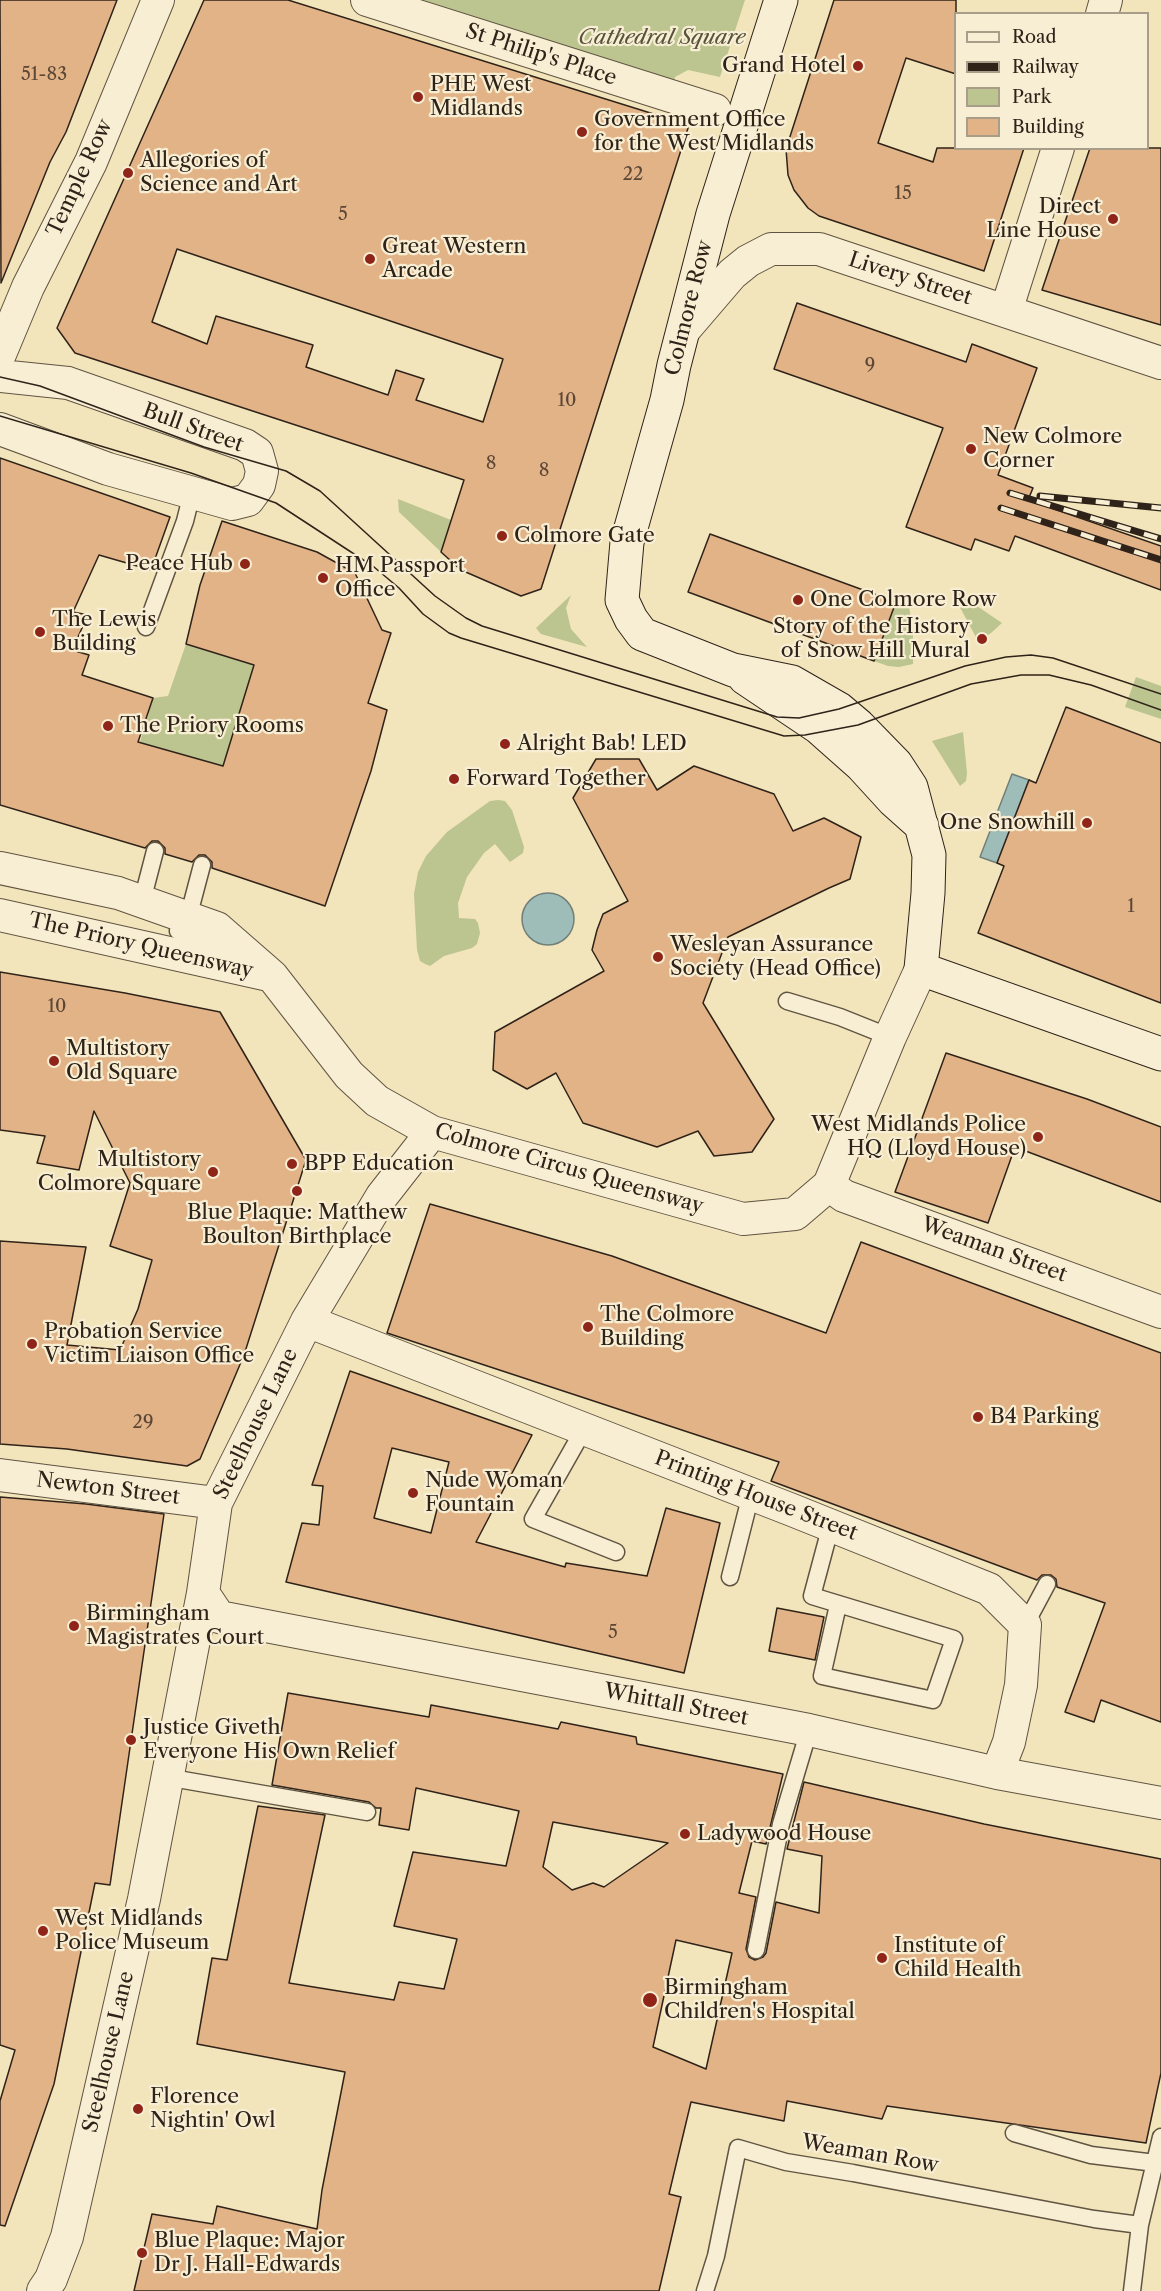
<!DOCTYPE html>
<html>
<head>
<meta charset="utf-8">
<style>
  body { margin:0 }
  #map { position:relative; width:1161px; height:2291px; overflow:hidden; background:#f2e5bb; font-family:"Libre Caslon Text",serif }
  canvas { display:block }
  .legend { position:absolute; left:954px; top:12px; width:195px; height:138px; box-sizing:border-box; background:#f7eed3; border:2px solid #a79d89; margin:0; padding:8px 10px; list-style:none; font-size:18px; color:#2f2319 }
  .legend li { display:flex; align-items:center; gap:12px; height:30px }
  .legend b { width:30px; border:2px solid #a79d89 }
</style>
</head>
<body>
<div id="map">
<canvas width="1161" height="2291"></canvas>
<ul class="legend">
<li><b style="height:8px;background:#f7eed3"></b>Road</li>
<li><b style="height:8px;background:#2f2319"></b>Railway</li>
<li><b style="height:16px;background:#bcc490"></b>Park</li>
<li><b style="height:16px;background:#e3b388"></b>Building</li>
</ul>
</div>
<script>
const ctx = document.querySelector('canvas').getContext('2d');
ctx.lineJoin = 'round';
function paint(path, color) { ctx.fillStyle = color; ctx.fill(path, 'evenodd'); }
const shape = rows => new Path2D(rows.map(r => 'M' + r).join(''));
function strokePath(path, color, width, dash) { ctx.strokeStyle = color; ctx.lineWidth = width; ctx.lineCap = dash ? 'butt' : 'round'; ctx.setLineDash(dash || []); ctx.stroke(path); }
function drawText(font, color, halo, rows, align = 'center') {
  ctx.font = font + ' "Libre Caslon Text",serif'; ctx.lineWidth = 4.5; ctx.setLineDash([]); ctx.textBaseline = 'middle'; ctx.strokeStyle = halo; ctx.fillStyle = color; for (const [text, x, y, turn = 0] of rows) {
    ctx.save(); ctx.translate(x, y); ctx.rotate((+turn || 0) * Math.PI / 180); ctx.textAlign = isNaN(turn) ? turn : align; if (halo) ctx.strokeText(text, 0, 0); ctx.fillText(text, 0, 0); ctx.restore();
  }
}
const green = shape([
  [423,0,745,0,720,77,688,70,675,77,674,82],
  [398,499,451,520,441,552,399,512],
  [958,590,974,604,1002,623,991,633,978,641,954,596],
  [571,595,566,608,571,629,587,647,541,634,536,628],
  [896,602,909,607,913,628,913,664,899,667,888,666,874,661],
  [186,644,254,665,223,766,140,742,153,698,168,696],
  [1136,677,1161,686,1161,719,1125,707],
  [963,732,967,773,966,781,960,786,932,741],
  [498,800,505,801,512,810,524,847,523,853,510,862,495,844,484,853,467,877,458,903,459,918,475,919,478,923,480,933,477,944,472,948,444,956,430,966,425,964,420,961,417,950,414,894,418,872,426,856,447,832,490,801]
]);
const water = shape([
  [1012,774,1029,780,997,863,980,857,1012,774],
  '522 919a26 26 0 1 1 52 0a26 26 0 1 1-52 0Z'
]);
const building = shape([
  [0,0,117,0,66,132,50,162,1,283,0,0],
  [204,0,288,0,689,125,541,589,521,596,461,570,441,552,464,480,75,353,57,328,204,0],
  [177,249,503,359,483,422,416,400,424,379,396,370,388,395,306,367,313,345,216,316,207,344,152,322,177,249],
  [834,0,956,0,956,74,906,58,878,143,933,162,937,148,1024,148,984,271,819,216,808,208,794,190,788,175,786,149,834,0],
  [1090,148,1161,148,1161,325,1042,290,1090,148],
  [797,303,966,362,972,344,1037,368,998,475,1033,488,1028,500,1161,546,1161,590,1015,536,1009,551,975,539,971,550,906,527,943,428,774,369,797,303],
  [0,458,170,517,151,570,99,555,73,612,88,615,72,650,89,655,82,675,153,698,138,742,223,766,254,665,186,644,200,585,222,521,317,552,355,573,382,630,391,633,368,703,387,710,371,771,325,906,212,868,212,862,205,855,199,855,192,862,165,854,165,848,158,841,152,841,145,848,0,805,0,458],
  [710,534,896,602,874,661,688,592,710,534],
  [1066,707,1161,743,1161,1003,978,933,1004,866,997,863,1029,780,1036,783,1066,707],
  [596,759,639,759,657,790,694,766,774,794,793,831,824,818,861,837,850,879,829,888,728,937,703,1003,774,1119,752,1152,714,1156,698,1131,657,1147,583,1123,556,1073,527,1089,493,1070,495,1032,604,971,592,950,597,930,603,914,628,901,573,798,596,759],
  [0,972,125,993,220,1012,306,1160,244,1355,200,1459,187,1466,67,1449,0,1444,0,1241,86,1247,67,1345,120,1350,138,1309,152,1260,110,1246,130,1183,94,1111,79,1170,37,1163,45,1136,0,1130,0,972],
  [946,1053,1087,1099,1161,1127,1161,1202,1015,1147,988,1223,895,1192,946,1053],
  [430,1204,612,1256,826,1333,861,1242,1161,1353,1161,1722,1101,1700,1094,1722,1065,1712,1105,1603,1057,1587,1056,1579,1051,1575,1042,1575,1037,1580,771,1481,779,1462,387,1333,430,1204],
  [350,1371,532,1435,476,1542,565,1567,566,1563,647,1576,666,1508,720,1523,684,1673,286,1582,302,1523,319,1525,323,1486,312,1485,350,1371],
  [392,1448,449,1462,431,1533,374,1518,392,1448],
  [0,1497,86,1504,164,1514,110,1885,95,1883,54,2084,5,2226,0,2225,0,2101,15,2050,0,2045,0,1497],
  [777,1608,824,1617,815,1660,769,1651,777,1608],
  [288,1693,429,1717,431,1705,558,1729,561,1722,636,1737,637,1744,783,1774,766,1844,752,1841,739,1893,756,1897,746,1949,749,1957,755,1960,763,1957,766,1953,776,1902,819,1913,822,1856,787,1849,804,1782,984,1824,1161,1859,1161,2073,1146,2143,887,2106,882,2119,787,2101,784,2121,691,2102,669,2194,681,2197,659,2291,134,2291,152,2214,213,2224,217,2206,317,2229,322,2190,345,2072,197,2044,212,1958,227,1960,258,1806,325,1815,289,1983,394,2000,399,1982,444,1989,457,1939,394,1926,413,1852,506,1866,519,1811,416,1788,409,1830,379,1825,381,1808,376,1808,369,1802,272,1785,288,1693],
  [553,1822,668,1843,604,1887,593,1883,572,1890,543,1867,553,1822],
  [676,1940,732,1953,706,2069,653,2047,676,1940]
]);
const lane = shape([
  [146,627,185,521,192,493],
  [145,907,142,901,155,851],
  [191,921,188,918,202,865],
  [178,931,206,941,229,953],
  [787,1001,840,1017,890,1037],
  [584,1429,533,1519,616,1552],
  [831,1525,812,1596,954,1639,933,1700,822,1676,838,1605],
  [730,1577,751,1494],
  [1025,1625,1047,1584],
  [166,1777,367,1812],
  [756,1950,781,1824,809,1730],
  [1014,2133,1091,2155,1155,2163],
  [705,2291,716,2256,738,2148,786,2162,853,2173,1094,2219,1140,2225],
  [1132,2291,1140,2225,1161,2137]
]);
const street = shape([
  [367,0,715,110],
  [1102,14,1106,0],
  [1006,311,1058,148],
  [684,330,732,274,748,261,771,249,819,249,1161,363],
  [0,354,28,287,91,162,158,0],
  [0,376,68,383,245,445,257,453,262,471,259,485,248,500,232,504,108,469,0,429],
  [0,868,118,893,217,928,272,976,349,1075,377,1101,432,1132,743,1219,795,1214,829,1185,890,1037,921,969],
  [0,915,268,975],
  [829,1185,844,1196,1161,1312],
  [307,1321,792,1510,989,1589,1025,1625,1021,1685,1009,1742,997,1773],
  [0,1475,216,1503],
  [203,1593,219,1617,809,1730,997,1773,1161,1803],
  [43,2291,51,2279,67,2237,144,1899,203,1593,216,1503,307,1321,382,1196,432,1132]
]);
const secondary = shape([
  [781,0,713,214,674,365,667,400,627,542,622,600,631,619,642,634,733,670,792,682,839,709,858,725,896,764,911,787,929,855,928,893,921,969,1161,1054],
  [745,678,818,727,862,766,894,801,922,826]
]);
const tram = shape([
  [0,377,40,386,204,447,286,471,320,491,435,596,466,618,482,626,777,717,799,718,839,709,965,666,1006,657,1031,655,1053,658,1161,694],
  [0,416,191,473,276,503,374,567,399,588,423,614,449,633,461,638,784,736,805,735,858,725,971,684,1021,675,1049,675,1091,685,1161,710]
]);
const rail = shape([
  [1010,493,1161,539],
  [1040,496,1161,508],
  [1001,508,1161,560]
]);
const markers = [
  [858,66,6,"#8f2418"],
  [418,97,6,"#8f2418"],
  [582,132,6,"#8f2418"],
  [128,173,6,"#8f2418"],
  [1113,219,6,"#8f2418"],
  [370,259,6,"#8f2418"],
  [971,449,6,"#8f2418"],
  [502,536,6,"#8f2418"],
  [245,564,6,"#8f2418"],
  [323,578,6,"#8f2418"],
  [798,600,6,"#8f2418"],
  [40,632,6,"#8f2418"],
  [982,639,6,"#8f2418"],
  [108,726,6,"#8f2418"],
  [505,744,6,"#8f2418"],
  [454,779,6,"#8f2418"],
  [1087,823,6,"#8f2418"],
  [658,957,6,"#8f2418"],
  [54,1061,6,"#8f2418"],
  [1038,1137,6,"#8f2418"],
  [292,1164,6,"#8f2418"],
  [213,1172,6,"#8f2418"],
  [297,1191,6,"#8f2418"],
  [588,1327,6,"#8f2418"],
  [32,1344,6,"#8f2418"],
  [978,1417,6,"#8f2418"],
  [413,1493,6,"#8f2418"],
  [74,1626,6,"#8f2418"],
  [131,1740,6,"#8f2418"],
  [685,1834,6,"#8f2418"],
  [43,1931,6,"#8f2418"],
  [882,1958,6,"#8f2418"],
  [650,2000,8,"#8f2418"],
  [138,2109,6,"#8f2418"],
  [142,2253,6,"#8f2418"]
];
const numberNames = [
  ["51-83",44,75],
  ["22",633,175],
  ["15",903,194],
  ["5",343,215],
  ["9",870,366],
  ["10",567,401],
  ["8",491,464],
  ["8",544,471],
  ["1",1131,907],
  ["10",57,1007],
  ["29",143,1423],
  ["5",613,1633]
];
const parkNames = [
  ["Cathedral Square",662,38]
];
const streetNames = [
  ["St Philip's Place",541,55,18],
  ["Temple Row",80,178,-65],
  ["Livery Street",910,279,18],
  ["Colmore Row",689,308,-76],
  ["Bull Street",193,428,20],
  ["The Priory Queensway",141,946,13],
  ["Colmore Circus Queensway",569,1169,16],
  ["Weaman Street",994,1250,20],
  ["Steelhouse Lane",256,1424,-64],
  ["Newton Street",108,1489,7],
  ["Printing House Street",756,1496,21],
  ["Whittall Street",676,1705,11],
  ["Steelhouse Lane",109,2052,-77],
  ["Weaman Row",870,2154,10]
];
const poiNames = [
  ["Grand Hotel",846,66,"right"],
  ["PHE West",430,85],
  ["Midlands",430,109],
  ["Government Office",594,120],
  ["for the West Midlands",594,144],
  ["Allegories of",140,161],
  ["Science and Art",140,185],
  ["Direct",1101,207,"right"],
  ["Line House",1101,231,"right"],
  ["Great Western",382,247],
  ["Arcade",382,271],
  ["New Colmore",983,437],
  ["Corner",983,461],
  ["Colmore Gate",514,536],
  ["Peace Hub",233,564,"right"],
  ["HM Passport",335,566],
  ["Office",335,590],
  ["One Colmore Row",810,600],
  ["The Lewis",52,620],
  ["Building",52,644],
  ["Story of the History",970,627,"right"],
  ["of Snow Hill Mural",970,651,"right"],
  ["The Priory Rooms",120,726],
  ["Alright Bab! LED",517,744],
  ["Forward Together",466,779],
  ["One Snowhill",1075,823,"right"],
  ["Wesleyan Assurance",670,945],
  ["Society (Head Office)",670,969],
  ["Multistory",66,1049],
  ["Old Square",66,1073],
  ["West Midlands Police",1026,1125,"right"],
  ["HQ (Lloyd House)",1026,1149,"right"],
  ["Multistory",201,1160,"right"],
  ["Colmore Square",201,1184,"right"],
  ["BPP Education",304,1164],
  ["Blue Plaque: Matthew",297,1213,"center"],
  ["Boulton Birthplace",297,1237,"center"],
  ["The Colmore",600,1315],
  ["Building",600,1339],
  ["Probation Service",44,1332],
  ["Victim Liaison Office",44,1356],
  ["B4 Parking",990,1417],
  ["Nude Woman",425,1481],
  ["Fountain",425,1505],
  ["Birmingham",86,1614],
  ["Magistrates Court",86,1638],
  ["Justice Giveth",143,1728],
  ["Everyone His Own Relief",143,1752],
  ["Ladywood House",697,1834],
  ["West Midlands",55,1919],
  ["Police Museum",55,1943],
  ["Institute of",894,1946],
  ["Child Health",894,1970],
  ["Birmingham",664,1988],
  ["Children's Hospital",664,2012],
  ["Florence",150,2097],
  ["Nightin' Owl",150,2121],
  ["Blue Plaque: Major",154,2241],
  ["Dr J. Hall-Edwards",154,2265]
];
paint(green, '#bcc490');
paint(water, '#9ebdb9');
strokePath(water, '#727f79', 1.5);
paint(building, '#e3b388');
strokePath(building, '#2f2319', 1.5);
strokePath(lane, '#605442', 19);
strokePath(street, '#605442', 34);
strokePath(secondary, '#2f2319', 35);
strokePath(lane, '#f7eed3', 16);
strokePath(street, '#f7eed3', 32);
strokePath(secondary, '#f7eed3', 33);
strokePath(tram, '#2f2319', 1.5);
strokePath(rail, '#2f2319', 7);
strokePath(rail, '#f7eed3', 4.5, [14]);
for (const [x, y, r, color] of markers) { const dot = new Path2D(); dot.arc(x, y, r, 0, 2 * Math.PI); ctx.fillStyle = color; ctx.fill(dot); strokePath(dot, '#f7eed3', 2); }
drawText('18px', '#5c4735', null, numberNames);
drawText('italic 21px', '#59533d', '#f7eed3', parkNames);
drawText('21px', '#2f2319', '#f7eed3', streetNames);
drawText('21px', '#2f2319', '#f7eed3', poiNames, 'left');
</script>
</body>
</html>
